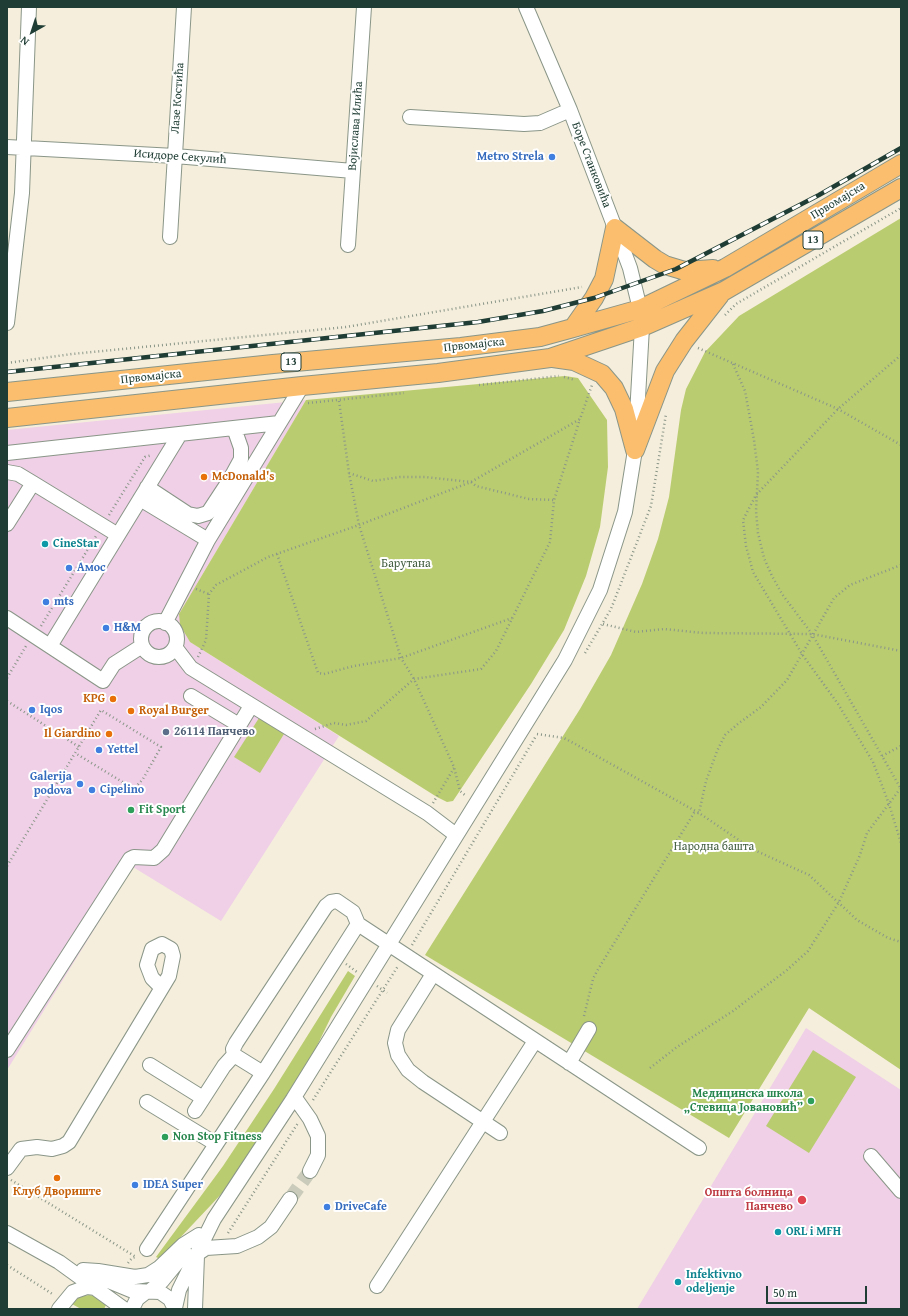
<!DOCTYPE html>
<html>
<head>
<meta charset="utf-8">
<style>
  body { margin:0 }
  #map { position:relative; width:908px; height:1316px; overflow:hidden; background:#f5eedc; font-family:"Gentium Book Plus",serif }
  canvas { display:block }
  .frame { position:absolute; inset:0; border:8px solid #1f3d34; pointer-events:none }
  .north { position:absolute; left:12px; top:12px; width:40px; height:40px; -webkit-text-stroke:3px #fff; paint-order:stroke; rotate:219deg; font-size:11px; font-weight:700; line-height:16px; text-align:center; color:#1f3d34 }
  .north::after { content:''; display:block; margin:auto; width:14px; height:18px; background:#1f3d34; clip-path:polygon(50% 0,100% 100%,50% 72%,0 100%) }
  .scale { position:absolute; left:766px; top:1286px; width:101px; height:18px; box-sizing:border-box; border:2px solid #1f3d34; border-top:0; padding-left:5px; font-size:12px; line-height:14px; white-space:nowrap; color:#1f3d34; -webkit-text-stroke:3px #fff; paint-order:stroke }
</style>
</head>
<body>
<div id="map">
<canvas width="908" height="1316"></canvas>
<div class="frame"></div>
<div class="north">N</div>
<div class="scale">50 m</div>
</div>
<script>
const ctx = document.querySelector('canvas').getContext('2d');
ctx.lineJoin = 'round';
function paint(path, color) { ctx.fillStyle = color; ctx.fill(path, 'evenodd'); }
const shape = rows => new Path2D(rows.map(r => 'M' + r).join(''));
function strokePath(path, color, width, dash) { ctx.strokeStyle = color; ctx.lineWidth = width; ctx.lineCap = dash ? 'butt' : 'round'; ctx.setLineDash(dash || []); ctx.stroke(path); }
function drawText(font, color, halo, rows, align = 'center') {
  ctx.font = font + ' "Gentium Book Plus",serif'; ctx.lineWidth = 4; ctx.setLineDash([]); ctx.textBaseline = 'middle'; ctx.strokeStyle = halo; ctx.fillStyle = color; for (const [text, x, y, turn = 0] of rows) {
    ctx.save(); ctx.translate(x, y); ctx.rotate((+turn || 0) * Math.PI / 180); ctx.textAlign = isNaN(turn) ? turn : align; if (halo) ctx.strokeText(text, 0, 0); ctx.fillText(text, 0, 0); ctx.restore();
  }
}
const built = shape([
  [306,400,179,614,190,642,339,736,221,921,133,867,7,1070,7,430],
  [806,1028,901,1090,901,1309,637,1309]
]);
const green = shape([
  [901,218,901,1070,809,1008,729,1138,425,955,580,709,611,655,642,584,658,539,669,497,681,410,686,389,705,352,739,316],
  [565,376,578,378,607,420,608,467,600,527,586,576,564,630,531,684,453,801,447,802,437,797,190,642,180,625,179,614,306,400],
  [259,718,284,734,260,773,234,757],
  [348,971,355,976,331,1017,313,1054,244,1161,224,1191,211,1205,160,1259,156,1257,223,1166,274,1089],
  [813,1050,856,1077,809,1153,766,1126],
  [89,1295,95,1296,107,1303,104,1309,81,1309,72,1304,79,1297]
]);
const minorTunnel = shape([
  [290,1199,310,1171]
]);
const path = shape([
  [725,315,736,304,901,208],
  [698,348,838,409,901,445],
  [901,355,838,409,756,495,743,520,746,546,753,572,802,654,838,704,873,762,889,804,901,843],
  [7,363,72,354,346,327,582,287],
  [733,364,745,391,754,440,758,472,756,511,758,533,764,558,772,576,782,594,812,634,901,789],
  [564,377,575,380],
  [479,385,559,376],
  [339,401,349,473,359,525,401,658,414,679,454,767,460,791,466,796],
  [308,403,404,393],
  [349,473,373,481,400,477,425,477,471,482,476,486,529,499,554,500],
  [109,515,145,457,152,455],
  [277,554,318,673,324,674,354,666,401,658,512,618],
  [196,589,209,594],
  [603,624,636,632,664,629,703,633,812,634,901,651],
  [41,626,96,536],
  [585,653,611,609,651,506,666,414],
  [198,657,206,640,209,594,216,585,268,557,359,525,471,482,580,419,592,385],
  [7,678,26,646],
  [7,701,79,747],
  [315,729,334,723,346,725,366,721,414,679,481,669,496,651,550,542,554,500,580,419],
  [537,734,564,738,577,745,699,813,752,849,809,875,857,920,888,938,901,942],
  [882,756,901,746],
  [433,803,454,768],
  [7,866,101,710,161,747,143,779,134,789,75,753],
  [412,945,536,736],
  [346,964,357,972],
  [377,986,387,993],
  [584,1016,593,979,597,971,694,813,699,813,706,781,717,751,725,735,739,723,761,707,787,680,834,598,850,585,901,565],
  [650,1068,677,1047,733,1011,787,970,808,951,839,902,860,855,867,833,900,789],
  [313,1100,398,966],
  [11,1180,136,1257],
  [228,1233,298,1123],
  [128,1263,132,1258,136,1257],
  [7,1265,54,1295]
]);
const minor = shape([
  [410,117,524,124,540,123,570,110],
  [7,147,175,156,353,171],
  [170,237,184,7],
  [348,245,364,7],
  [7,323,22,193,29,7],
  [7,453,279,423],
  [7,472,18,474,33,483,118,535],
  [147,487,188,514,198,516,208,513,229,481,241,459,241,448,234,428],
  [140,499,208,540],
  [7,524,33,483],
  [7,618,103,681,114,664,142,646],
  '141 639a18 18 0 1 1 36 0a18 18 0 1 1-36 0Z',
  [165,623,208,540,302,386],
  [50,646,180,434],
  [175,647,191,668,427,813,456,835],
  [191,696,239,725],
  [433,974,398,1030,395,1043,398,1055,408,1070,423,1082,500,1133],
  [7,1050,130,859,134,857,154,858,163,850,251,706],
  [569,1063,589,1029],
  [150,1065,203,1098],
  [263,1073,234,1055,233,1049,236,1043,326,906,331,902,337,901,353,912,358,924],
  [293,1099,298,1102,310,1119,318,1136,318,1155,310,1171],
  [147,1102,216,1144],
  [195,1111,224,1066,234,1055],
  [871,1156,901,1191],
  [7,1168,21,1149,37,1147,52,1149,63,1146,69,1142,169,976,173,956,171,949,162,944,152,949,147,965,152,978,161,987],
  [7,1233,59,1262,124,1309],
  [147,1249,263,1073,358,924,699,1148],
  [197,1254,206,1248,237,1246,258,1237,271,1227,290,1199],
  [83,1270,98,1271,135,1277,148,1275,159,1268,183,1245,199,1235],
  [94,1275,133,1291,160,1292,170,1299,175,1309],
  [377,1286,535,1041],
  [150,1291,162,1281,185,1253],
  [175,1308,179,1290,214,1219,293,1099,565,660,600,590,625,512,635,450,642,327,640,309,630,268,615,228,570,110,526,7],
  [59,1309,73,1292,87,1287,96,1288],
  [132,1309,137,1299,146,1292],
  [195,1309,197,1256]
]);
const major = shape([
  [573,328,594,298,604,279,615,228,655,259,665,265,685,271,713,269],
  [553,358,574,361,602,374,614,388,624,409,635,450],
  [7,392,273,364,461,347,540,337,573,328,640,309,725,268,901,164],
  [7,418,302,386,438,373,550,358,642,327,724,291,901,188],
  [635,450,665,371,684,341,720,295]
]);
const rail = shape([
  [7,372,478,322,543,311,594,298,676,269,819,195,901,148]
]);
const markers = [
  [552,157,4,"#3f7fe0"],
  [204,477,4,"#e8710a"],
  [45,544,4,"#0f9aa8"],
  [69,568,4,"#3f7fe0"],
  [46,602,4,"#3f7fe0"],
  [106,628,4,"#3f7fe0"],
  [113,699,4,"#e8710a"],
  [32,710,4,"#3f7fe0"],
  [131,711,4,"#e8710a"],
  [166,732,4,"#5c6f8a"],
  [109,734,4,"#e8710a"],
  [99,750,4,"#3f7fe0"],
  [80,784,4,"#3f7fe0"],
  [92,790,4,"#3f7fe0"],
  [131,810,4,"#2e9e5b"],
  [811,1101,4,"#2e9e5b"],
  [165,1137,4,"#2e9e5b"],
  [57,1178,4,"#e8710a"],
  [135,1185,4,"#3f7fe0"],
  [802,1200,5,"#e0444e"],
  [327,1207,4,"#3f7fe0"],
  [778,1232,4,"#0f9aa8"],
  [678,1282,4,"#0f9aa8"]
];
const shields = [
  [813,240,20],
  [291,362,20]
];
const shieldNames = [
  ["13",813,240],
  ["13",291,362]
];
const streetNames = [
  ["Лазе Костића",178,98,-86],
  ["Војислава Илића",356,126,-86],
  ["Исидоре Секулић",180,157,4],
  ["Боре Станковића",591,165,69],
  ["Првомајска",838,201,-31],
  ["Првомајска",474,345,-6],
  ["Првомајска",151,377,-6]
];
const shopNames = [
  ["Metro Strela",544,157,"right"],
  ["Амос",77,568],
  ["mts",54,602],
  ["H&M",114,628],
  ["Iqos",40,710],
  ["Yettel",107,750],
  ["Galerija",72,777,"right"],
  ["podova",72,791,"right"],
  ["Cipelino",100,790],
  ["IDEA Super",143,1185],
  ["DriveCafe",335,1207]
];
const foodNames = [
  ["McDonald's",212,477],
  ["KPG",105,699,"right"],
  ["Royal Burger",139,711],
  ["Il Giardino",101,734,"right"],
  ["Клуб Двориште",57,1192,"center"]
];
const cultureNames = [
  ["CineStar",53,544],
  ["ORL i MFH",786,1232],
  ["Infektivno",686,1275],
  ["odeljenje",686,1289]
];
const parkNames = [
  ["Барутана",406,564],
  ["Народна башта",714,847]
];
const serviceNames = [
  ["26114 Панчево",174,732]
];
const leisureNames = [
  ["Fit Sport",139,810],
  ["Медицинска школа",803,1094,"right"],
  ["„Стевица Јовановић”",803,1108,"right"],
  ["Non Stop Fitness",173,1137]
];
const healthNames = [
  ["Општа болница",793,1193],
  ["Панчево",793,1207]
];
paint(built, '#efd0e7');
paint(green, '#bacc70');
strokePath(minorTunnel, '#cacbba', 14, [14, 7]);
strokePath(minor, '#8a9688', 16);
strokePath(major, '#8a9688', 20);
strokePath(path, '#8a9688', 2.5, [1, 3]);
strokePath(minor, '#fff', 14);
strokePath(major, '#fbbe6e', 18);
strokePath(rail, '#1f3d34', 4.5);
strokePath(rail, '#fff', 3, [9]);
for (const [x, y, r, color] of markers) { const dot = new Path2D(); dot.arc(x, y, r, 0, 2 * Math.PI); ctx.fillStyle = color; ctx.fill(dot); strokePath(dot, '#fff', 1.5); }
for (const [x, y, w] of shields) { const box = new Path2D(); box.roundRect(x - w / 2, y - 9, w, 18, 3); ctx.fillStyle = '#fff'; ctx.fill(box); strokePath(box, '#1f3d34', 1); }
drawText('bold 11px', '#1f3d34', null, shieldNames);
drawText('12px', '#1f3d34', '#fff', streetNames);
drawText('bold 12px', '#366cbe', '#fff', shopNames, 'left');
drawText('bold 12px', '#c56008', '#fff', foodNames, 'left');
drawText('bold 12px', '#0d838f', '#fff', cultureNames, 'left');
drawText('12px', '#466143', '#fff', parkNames);
drawText('bold 12px', '#4e5e75', '#fff', serviceNames, 'left');
drawText('bold 12px', '#27864d', '#fff', leisureNames, 'left');
drawText('bold 12px', '#be3a42', '#fff', healthNames, 'right');
</script>
</body>
</html>
